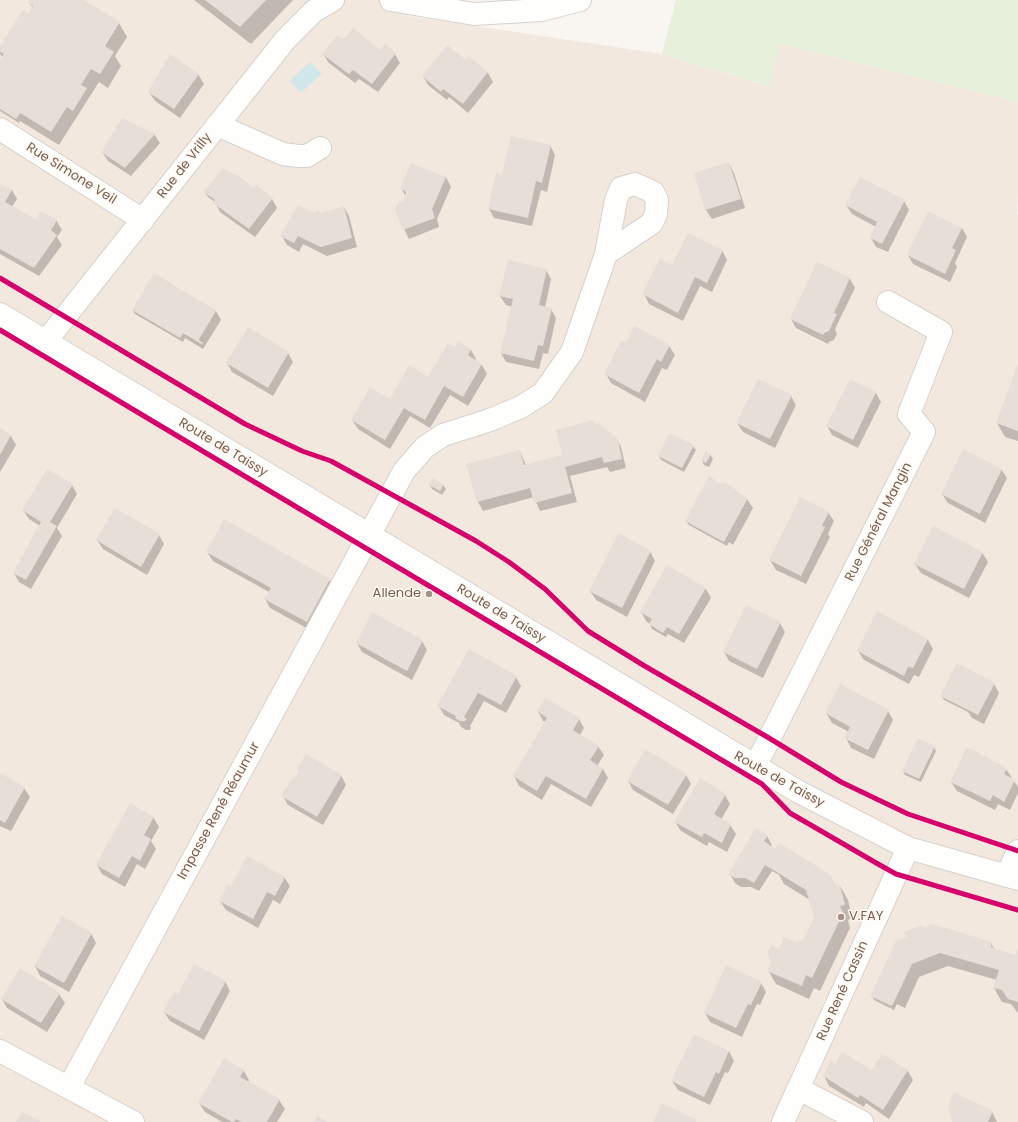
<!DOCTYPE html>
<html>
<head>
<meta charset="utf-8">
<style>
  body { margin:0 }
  canvas { display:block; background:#f9f5f0 }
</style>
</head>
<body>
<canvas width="1018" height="1122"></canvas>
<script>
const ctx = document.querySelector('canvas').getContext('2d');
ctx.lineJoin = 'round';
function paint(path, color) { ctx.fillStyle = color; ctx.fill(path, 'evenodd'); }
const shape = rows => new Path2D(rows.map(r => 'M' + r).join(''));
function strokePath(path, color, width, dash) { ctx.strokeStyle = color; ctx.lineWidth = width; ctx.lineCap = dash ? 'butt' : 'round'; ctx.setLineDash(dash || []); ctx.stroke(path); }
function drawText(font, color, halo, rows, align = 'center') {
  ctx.font = font + ' Poppins,sans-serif'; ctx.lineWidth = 3; ctx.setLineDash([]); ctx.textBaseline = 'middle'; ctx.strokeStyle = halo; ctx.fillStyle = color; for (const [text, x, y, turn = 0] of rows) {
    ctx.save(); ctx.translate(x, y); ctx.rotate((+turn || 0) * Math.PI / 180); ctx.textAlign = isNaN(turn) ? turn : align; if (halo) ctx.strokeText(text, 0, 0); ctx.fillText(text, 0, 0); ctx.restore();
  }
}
const residential = shape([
  [0,0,397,0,408,16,662,54,768,86,781,44,1018,102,1018,191,1017,215,1018,216,1018,1122,0,1122]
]);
const green = shape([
  [676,0,1018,0,1018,102,781,44,769,86,662,54]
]);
const water = shape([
  [310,62,322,74,301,93,290,81]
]);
const shadow = shape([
  [30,0,82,0,119,23,127,37,115,56,121,66,108,88,99,82,59,145,20,121,19,123,0,111,0,62,3,57,0,54,0,48,29,15,33,8,29,2],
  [194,0,293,0,251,44],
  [344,41,395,54,400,63,378,92,359,79,355,83,329,63,323,54],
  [469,57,488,73,493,82,468,113,449,97,447,100,428,85,423,76,466,61],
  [198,74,204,84,180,118,155,101,149,92],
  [154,134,160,143,131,176,108,161,102,152],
  [550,145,555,155,547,192,541,190,532,226,494,218,489,209,503,175],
  [729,163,734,173,745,208,712,219,706,210],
  [446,177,451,187,437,219,439,227,409,239,404,229,404,202,406,197,401,188],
  [0,185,12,190,17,199,12,207,36,220,56,220,62,230,57,237,62,245,39,276,0,254],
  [254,189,272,199,277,208,255,237,220,212,215,202,208,197,205,193],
  [904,201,909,210,888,252,876,247,871,238,876,227,852,214,846,205],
  [344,207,349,216,357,247,327,256,303,244,299,252,287,245,282,236,315,214,322,214],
  [962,228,967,237,955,263,957,267,950,282,913,264,908,255],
  [722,250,727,260,712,292,700,286,683,321,649,304,644,294,672,267],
  [818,263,850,279,855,288,835,329,837,334,834,340,829,342,828,344,796,328,791,319],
  [546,270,551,279,545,308,551,309,556,318,548,354,543,353,539,369,506,362,501,353,512,307,506,305,500,296],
  [154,274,216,311,221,320,203,349,185,338,183,342,135,314,133,310],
  [141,305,203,343,202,344,139,307],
  [458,343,471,350,476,359,475,361,482,365,487,374,468,406,450,395,430,428,410,416,390,449,358,429,352,420,429,378,455,348],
  [626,344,669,346,675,355,667,370,662,368,645,402,611,383,606,374],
  [288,353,293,362,273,396,232,372,227,363],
  [1018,366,1018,441,1005,437,997,423],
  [876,393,881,402,858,448,832,435,827,426],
  [791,396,796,405,775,448,743,432,737,423],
  [596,425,613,438,616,438,621,447,626,468,610,472,607,467,570,476,577,502,540,511,534,497,483,511,478,502,520,451,526,465,564,456],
  [0,429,11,436,16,445,0,472],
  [693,446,696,450,684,472,661,460,659,456],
  [710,454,713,459,709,467,704,465,702,460],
  [1001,469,1007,478,985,523,948,503,942,494],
  [72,485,77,494,57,528,62,536,31,589,19,582,14,573,40,526,29,519,23,510],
  [430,485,443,485,446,489,442,495,432,489],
  [728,486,747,499,753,508,733,545,729,542,727,546,689,525,686,521],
  [828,512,834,521,828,534,830,537,806,584,776,570,770,560],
  [224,521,329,580,335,589,312,631,270,608,265,599,269,592,213,561,207,552],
  [159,535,164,544,147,575,103,549,97,540],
  [650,551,655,561,627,617,596,600,590,591],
  [982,552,988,562,969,598,921,573,915,564],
  [667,567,706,589,711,598,684,643,668,634,666,637,652,629,650,624,646,621,641,612],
  [877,613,928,640,933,649,919,677,914,675,909,684,864,660,858,651],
  [780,623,785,632,763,678,729,661,724,652],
  [422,641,427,650,412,680,362,652,357,643],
  [516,677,521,686,506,713,484,701,470,726,471,728,470,730,466,730,461,727,459,723,444,715,439,706],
  [994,684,999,693,984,724,972,718,968,712,944,700,941,695],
  [538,711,579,719,584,728,580,735,598,746,604,755,597,766,603,769,608,778,591,807,551,784,542,800,519,786,514,776,546,722,543,721],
  [888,711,893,720,874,759,851,748,846,738,849,732,832,723,826,713],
  [934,747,936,751,921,782,905,775,903,771],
  [1006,769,1012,778,1011,779,1014,781,1018,787,1018,793,1010,810,998,804,995,810,957,791,951,782],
  [0,774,24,788,30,797,11,831,0,826],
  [341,775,346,785,323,825,288,805,283,796],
  [686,775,691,784,673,814,633,790,628,781],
  [725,795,730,804,721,820,730,825,736,834,727,852,709,842,707,846,681,831,675,822],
  [153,817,159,827,151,841,156,849,145,869,137,864,125,887,102,874,97,865],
  [767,836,772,845,771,847,830,876,836,887,840,886,848,900,852,918,848,920,850,928,820,991,814,988,809,999,776,984,768,970,779,950,804,941,815,918,810,900,784,884,779,875,772,871,759,891,751,887,741,887,735,883,730,874],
  [284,877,290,886,280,904,273,900,258,928,226,910,220,901,232,888],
  [925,930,991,943,995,950,1016,956,1018,951,1018,1013,1011,1004,1002,1002,994,988,997,980,948,966,919,977,905,1008,897,1004,894,1010,874,1000,872,996],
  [91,933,96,943,69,992,40,976,35,966],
  [225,981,230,991,204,1040,170,1021,164,1012,178,996],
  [761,983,766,992,760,1005,757,1004,742,1037,710,1022,705,1013],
  [59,994,65,1003,47,1032,7,1008,2,999],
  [729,1051,734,1061,728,1073,725,1072,710,1105,678,1090,672,1081],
  [883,1056,908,1071,913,1080,889,1119,866,1103,864,1107,829,1086,824,1076,835,1065,873,1072],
  [224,1060,244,1071,249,1080,248,1082,279,1100,285,1109,277,1122,222,1122,205,1112,199,1103],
  [992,1112,997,1122,953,1122]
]);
const building = shape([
  [29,0,84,0,120,22,105,46,114,52,100,74,91,69,81,85,87,88,73,111,67,107,51,132,20,113,16,119,0,109,0,60,4,54,0,52,0,46,23,10,29,13,33,6,28,2],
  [205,0,266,0,240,27],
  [353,28,380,50,385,44,396,53,372,84,353,70,349,74,322,54,337,35,344,39],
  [447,45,466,60,468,56,488,72,463,104,443,89,441,92,422,76],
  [170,54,199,74,174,109,148,92],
  [122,118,155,134,125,168,101,152],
  [511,136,551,145,542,183,536,181,528,218,488,209,496,173,502,174],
  [729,162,741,199,705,210,694,173],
  [411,163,446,177,432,209,435,218,403,230,395,210,399,201,403,201,406,192,400,188],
  [223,168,234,175,236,174,254,188,256,185,273,198,249,229,213,203,215,200,204,192],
  [860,177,905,200,882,244,870,238,877,222,845,205],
  [0,184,12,190,5,202,32,217,36,219,41,211,57,220,51,230,57,235,34,268,0,249],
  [298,205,315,213,317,210,322,213,344,206,352,238,321,247,298,236,294,243,280,236],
  [928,211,962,228,952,248,956,250,945,274,907,255],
  [688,233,723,250,707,283,695,277,678,313,642,294,660,259,672,265],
  [508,260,547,269,539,305,552,308,543,346,538,345,534,361,500,353,513,299,499,296],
  [817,262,850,278,834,313,837,314,829,331,824,333,823,335,790,319],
  [154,273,216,311,198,341,184,332,180,338,132,310],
  [634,326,670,345,661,362,657,359,639,393,604,374,621,341,626,343],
  [248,327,289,352,268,388,226,363],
  [458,341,471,349,468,355,482,364,463,397,444,386,425,420,404,408,385,440,351,420,370,387,390,399,409,365,428,377,448,343,455,347],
  [1018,364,1018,431,996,423],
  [758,379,792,395,770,439,736,423],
  [850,379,876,392,853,440,826,426],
  [594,420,595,424,598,423,612,434,613,437,617,436,622,459,604,463,602,457,565,467,572,493,534,503,530,488,477,502,466,464,520,450,524,465,562,455,556,430],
  [0,428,11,435,0,455],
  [669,433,694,445,682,468,658,456],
  [963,449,1002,469,980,514,941,494],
  [706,451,711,454,706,463,701,460],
  [47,469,73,484,50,522,57,526,26,580,13,573,41,522,22,510],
  [709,476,721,484,722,482,729,485,736,490,735,491,748,498,724,542,685,521],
  [432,478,444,484,440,491,429,485],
  [800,497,829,512,822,526,825,527,801,576,769,560],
  [115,508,160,534,141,567,96,540],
  [224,519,330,579,307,622,264,599,271,588,206,552],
  [933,526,983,552,964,589,914,564],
  [619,533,651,551,622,608,589,591],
  [667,565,706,588,679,634,667,627,663,633,649,624,652,619,640,612],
  [746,605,781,622,757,669,723,652],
  [877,611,928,639,913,668,908,667,904,676,857,651],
  [372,612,423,640,407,671,356,643],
  [469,649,517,676,501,705,478,693,464,717,467,719,465,721,460,721,455,718,456,716,437,706],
  [957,663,995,683,978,715,940,696],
  [840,684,889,710,868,750,844,738,850,727,825,713],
  [545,698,580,718,573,730,599,746,590,760,603,769,586,799,546,776,537,791,513,776,547,718,537,711],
  [918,738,935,746,919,779,902,771],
  [967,747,1007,768,1004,774,1015,780,1004,802,993,795,990,801,950,782],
  [645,749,687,774,668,805,627,781],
  [306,754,342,775,317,817,281,796,293,777,295,778,299,771,297,769],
  [0,773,25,787,5,823,0,820],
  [700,778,726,794,714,814,731,824,722,843,704,833,702,837,674,822],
  [130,803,154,817,144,835,151,839,140,861,132,856,119,878,96,865],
  [756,828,768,835,764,841,775,849,779,843,831,875,835,886,840,885,845,905,840,906,843,913,812,978,806,975,802,986,767,971,771,962,767,952,771,945,779,949,784,937,796,942,803,940,814,918,806,890,765,865,754,883,745,878,735,878,728,874],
  [247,856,285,877,275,896,267,892,253,919,219,901,228,884,231,886],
  [62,916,92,933,64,983,34,966],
  [932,924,992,942,991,947,1015,955,1018,948,1018,1002,1008,999,1002,990,993,988,999,970,940,953,912,964,892,1006,870,996,896,941,906,937,904,932,922,925,925,928],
  [194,964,226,981,199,1031,163,1012,174,992,178,994],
  [726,965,762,982,751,1005,748,1004,736,1028,704,1013],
  [20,968,60,993,41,1023,1,999],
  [694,1034,729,1051,719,1074,716,1072,704,1097,671,1081],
  [842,1052,872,1070,882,1054,908,1070,883,1110,860,1095,858,1098,823,1076,830,1061,835,1064],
  [224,1058,244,1070,240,1077,280,1099,267,1122,241,1122,236,1119,234,1122,232,1122,198,1103],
  [954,1092,993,1111,988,1122,952,1122,948,1106],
  [662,1103,697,1120,696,1122,653,1122],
  [22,1112,36,1119,40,1122,16,1122],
  [317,1116,327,1122,314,1122]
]);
const minor = shape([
  [391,0,474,14,542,10,580,0],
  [217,125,283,154,298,156,307,156,320,148],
  [0,129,143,220],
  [635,184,653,192,657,200,656,214,652,223,606,254,616,200,621,188,635,184],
  [46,341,286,39,314,11,333,0],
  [755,767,924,432,909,414,941,332,888,302],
  [1007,876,1018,851],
  [0,1051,133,1122],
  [69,1087,404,471,425,447,443,435,490,420,521,407,543,393,572,352,606,254],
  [799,1089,862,1122],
  [783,1122,908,848]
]);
const tertiary = shape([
  [0,314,799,792,908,848,1018,879]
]);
const cycleway = shape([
  [0,278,245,424,302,451,331,461,476,541,509,562,545,589,588,631,643,665,769,738,841,782,908,814,1018,851],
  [0,330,231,468,762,784,790,813,878,864,896,874,1018,910]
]);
const markers = [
  [429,594,4,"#a69286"],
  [841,917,4,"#a69286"]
];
const streetNames = [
  ["Rue de Vrilly",185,166,-52],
  ["Rue Simone Veil",71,174,32],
  ["Route de Taissy",223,448,31],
  ["Rue Général Mangin",879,522,-63],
  ["Route de Taissy",501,614,31],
  ["Route de Taissy",779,780,29],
  ["Impasse René Réaumur",219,811,-61],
  ["Rue René Cassin",843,991,-66]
];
const poiNames = [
  ["Allende",421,594],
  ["V.FAY",849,917,"left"]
];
paint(residential, '#f2e8de');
paint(green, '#e7f0db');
paint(water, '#d0e8ea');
paint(shadow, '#0003');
paint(building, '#e6ded7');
strokePath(minor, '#d7d1cb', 24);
strokePath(tertiary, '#d7d1cb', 24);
strokePath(minor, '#fefefd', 22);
strokePath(tertiary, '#fefefd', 22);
strokePath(cycleway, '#d6006c', 5);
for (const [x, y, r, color] of markers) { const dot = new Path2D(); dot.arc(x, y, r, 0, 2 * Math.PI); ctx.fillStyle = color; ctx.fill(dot); strokePath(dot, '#fffaf3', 1.5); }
drawText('13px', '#7a5c4d', '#fffaf3', streetNames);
drawText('13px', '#7a5c4d', '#fffaf3', poiNames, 'right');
</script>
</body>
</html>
